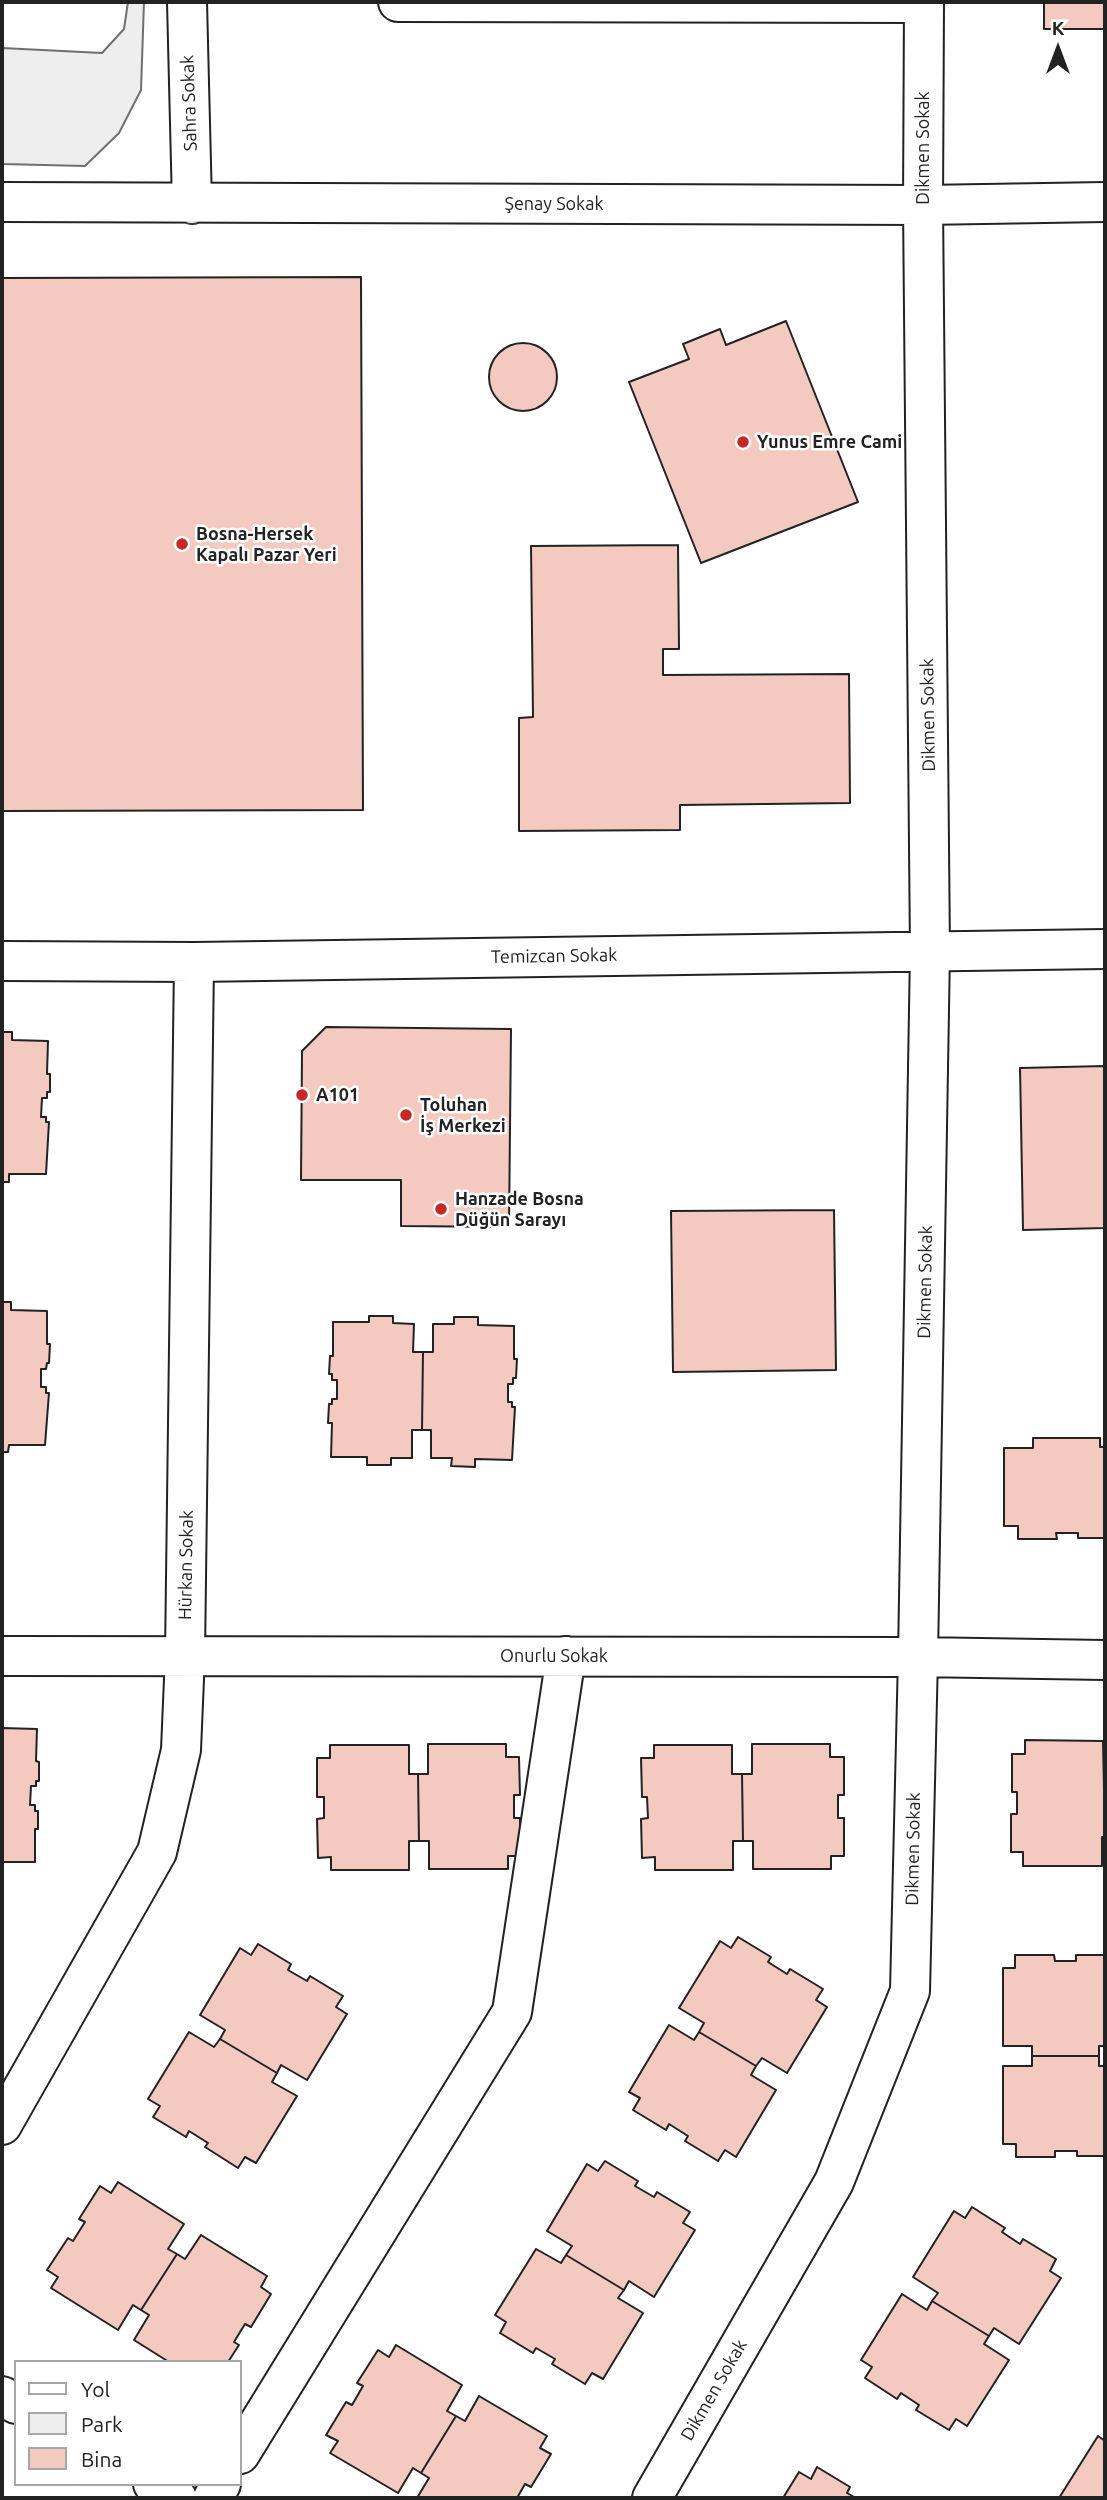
<!DOCTYPE html>
<html>
<head>
<meta charset="utf-8">
<style>
  body { margin:0 }
  #map { position:relative; width:1107px; height:2500px; overflow:hidden; background:#fff; font-family:Ubuntu,sans-serif }
  canvas { display:block }
  .frame { position:absolute; inset:0; border:4px solid #222; pointer-events:none }
  .legend { position:absolute; left:14px; top:2360px; width:228px; height:126px; box-sizing:border-box; background:#fff; border:2px solid #a7a7a7; margin:0; padding:9px 12px; list-style:none; font-size:21px; color:#222 }
  .legend li { display:flex; align-items:center; gap:14px; height:35px }
  .legend b { width:35px; border:2px solid #a7a7a7 }
  .north { position:absolute; left:1023px; top:14px; width:70px; height:70px; -webkit-text-stroke:5px #fff; paint-order:stroke; rotate:0deg; font-size:19px; font-weight:700; line-height:28px; text-align:center; color:#222 }
  .north::after { content:''; display:block; margin:auto; width:24px; height:32px; background:#222; clip-path:polygon(50% 0,100% 100%,50% 72%,0 100%) }
</style>
</head>
<body>
<div id="map">
<canvas width="1107" height="2500"></canvas>
<div class="frame"></div>
<ul class="legend">
<li><b style="height:9px;background:#fff"></b>Yol</li>
<li><b style="height:19px;background:#eee"></b>Park</li>
<li><b style="height:19px;background:#f3c9c0"></b>Bina</li>
</ul>
<div class="north">K</div>
</div>
<script>
const ctx = document.querySelector('canvas').getContext('2d');
ctx.lineJoin = 'round';
function paint(path, color) { ctx.fillStyle = color; ctx.fill(path, 'evenodd'); }
const shape = rows => new Path2D(rows.map(r => 'M' + r).join(''));
function strokePath(path, color, width, dash) { ctx.strokeStyle = color; ctx.lineWidth = width; ctx.lineCap = dash ? 'butt' : 'round'; ctx.setLineDash(dash || []); ctx.stroke(path); }
function drawText(font, color, halo, rows, align = 'center') {
  ctx.font = font + ' Ubuntu,sans-serif'; ctx.lineWidth = 5; ctx.setLineDash([]); ctx.textBaseline = 'middle'; ctx.strokeStyle = halo; ctx.fillStyle = color; for (const [text, x, y, turn = 0] of rows) {
    ctx.save(); ctx.translate(x, y); ctx.rotate((+turn || 0) * Math.PI / 180); ctx.textAlign = isNaN(turn) ? turn : align; if (halo) ctx.strokeText(text, 0, 0); ctx.fillText(text, 0, 0); ctx.restore();
  }
}
const green = shape([
  [128,2,144,2,141,90,119,133,85,166,2,164,2,48,102,53,124,29,128,2]
]);
const building = shape([
  [1044,2,1105,2,1105,29,1044,29,1044,2],
  [361,277,363,810,2,811,2,278,361,277],
  [786,321,858,502,701,563,629,382,689,359,683,344,720,329,726,345,786,321],
  '489 377a34 34 0 1 1 68 0a34 34 0 1 1-68 0Z',
  [678,545,679,649,663,649,663,675,849,674,850,803,680,805,680,830,519,831,519,718,533,717,531,546,678,545],
  [326,1027,511,1029,509,1227,401,1226,401,1180,301,1180,302,1051,326,1027],
  [2,1032,12,1032,12,1040,48,1041,47,1074,50,1074,50,1092,47,1092,47,1098,42,1098,41,1117,46,1117,46,1122,49,1122,46,1174,9,1174,9,1182,2,1182,2,1032],
  [1105,1066,1105,1228,1023,1230,1020,1068,1105,1066],
  [834,1210,836,1370,673,1372,671,1211,834,1210],
  [2,1302,11,1302,11,1310,47,1311,47,1344,50,1344,49,1363,47,1363,46,1369,41,1369,41,1387,46,1387,46,1393,49,1393,45,1445,9,1445,8,1452,2,1452,2,1302],
  [369,1316,393,1316,393,1323,414,1324,413,1352,423,1352,422,1430,412,1430,412,1458,391,1458,391,1465,367,1465,367,1457,331,1457,332,1423,328,1423,329,1404,332,1404,332,1399,337,1399,337,1380,332,1380,332,1374,329,1374,330,1356,333,1356,333,1322,369,1322,369,1316],
  [454,1317,478,1317,478,1325,514,1326,514,1359,517,1359,516,1378,513,1378,513,1384,508,1384,508,1402,512,1402,512,1407,515,1407,512,1460,475,1459,475,1467,451,1466,452,1458,431,1458,431,1430,422,1430,423,1352,433,1352,433,1324,454,1324,454,1317],
  [1033,1438,1100,1438,1100,1447,1105,1447,1105,1538,1078,1538,1078,1533,1056,1533,1057,1539,1018,1539,1018,1526,1004,1526,1004,1448,1033,1448,1033,1438],
  [2,1728,37,1729,36,1761,39,1762,39,1781,36,1781,36,1786,31,1786,30,1805,35,1805,35,1811,38,1811,38,1829,35,1829,35,1862,2,1862,2,1728],
  [1025,1740,1103,1741,1105,1837,1102,1837,1102,1866,1023,1866,1023,1852,1011,1852,1011,1814,1017,1814,1017,1792,1012,1792,1012,1754,1025,1754,1025,1740],
  [428,1744,506,1744,506,1757,519,1757,520,1795,514,1795,514,1818,520,1818,520,1856,508,1856,508,1869,429,1869,429,1841,419,1841,418,1774,428,1774,428,1744],
  [752,1744,830,1744,830,1757,844,1757,844,1795,838,1795,838,1818,844,1818,844,1856,831,1856,831,1869,753,1869,753,1841,743,1841,742,1774,752,1774,752,1744],
  [330,1745,409,1745,409,1774,418,1774,419,1841,409,1841,409,1870,331,1870,331,1857,318,1858,317,1819,324,1818,324,1797,317,1797,317,1758,330,1758,330,1745],
  [654,1745,732,1745,732,1774,742,1774,743,1841,733,1841,733,1870,655,1870,655,1857,642,1858,641,1819,648,1818,647,1797,642,1797,641,1758,654,1758,654,1745],
  [738,1937,771,1957,768,1962,787,1974,790,1969,823,1989,816,2000,827,2007,787,2073,762,2058,756,2066,699,2032,704,2023,679,2008,720,1941,731,1948,738,1937],
  [258,1944,291,1964,288,1970,307,1981,310,1976,343,1996,336,2007,347,2014,307,2080,281,2065,277,2073,220,2039,225,2030,200,2015,240,1948,251,1955,258,1944],
  [1015,1955,1054,1955,1055,1961,1076,1961,1076,1955,1105,1955,1105,2046,1099,2046,1099,2056,1032,2056,1032,2046,1003,2046,1003,1968,1015,1968,1015,1955],
  [669,2025,694,2040,699,2032,756,2066,751,2075,776,2090,736,2157,725,2150,718,2161,685,2141,688,2136,669,2124,666,2130,633,2110,640,2098,629,2092,669,2025],
  [189,2032,214,2047,220,2039,277,2073,272,2082,297,2096,256,2163,245,2157,238,2168,205,2147,208,2143,189,2131,186,2137,153,2117,160,2106,148,2099,189,2032],
  [1032,2056,1099,2056,1099,2066,1105,2066,1105,2156,1077,2156,1077,2151,1055,2151,1055,2157,1016,2157,1016,2144,1003,2144,1003,2066,1032,2066,1032,2056],
  [605,2161,638,2181,635,2186,654,2197,657,2192,690,2212,683,2223,695,2230,654,2297,629,2281,624,2290,566,2255,572,2246,547,2231,587,2164,598,2171,605,2161],
  [118,2182,184,2224,168,2249,177,2254,141,2310,133,2305,118,2330,51,2288,58,2277,47,2270,68,2238,73,2241,85,2222,79,2219,100,2186,111,2193,118,2182],
  [972,2207,1005,2228,1002,2232,1020,2244,1023,2239,1056,2259,1050,2271,1061,2278,1019,2344,994,2328,989,2336,932,2301,938,2293,913,2277,954,2211,965,2218,972,2207],
  [201,2235,267,2276,261,2287,271,2294,251,2327,245,2324,234,2342,239,2345,228,2362,169,2362,134,2340,149,2315,141,2310,177,2254,185,2259,201,2235],
  [536,2249,561,2263,566,2255,624,2290,618,2298,643,2313,603,2379,592,2373,585,2384,552,2364,555,2359,536,2348,533,2353,500,2333,506,2322,495,2315,536,2249],
  [902,2294,927,2310,932,2301,989,2336,984,2344,1009,2360,967,2426,956,2419,949,2430,916,2410,919,2405,901,2393,897,2399,865,2378,872,2367,861,2360,902,2294],
  [396,2345,462,2385,447,2411,456,2416,421,2473,413,2468,398,2493,330,2453,338,2441,326,2435,346,2402,352,2405,363,2386,357,2383,378,2350,389,2357,396,2345],
  [479,2396,547,2436,540,2448,551,2454,531,2487,525,2484,517,2498,417,2498,429,2478,421,2473,456,2416,465,2421,479,2396],
  [1098,2436,1105,2441,1105,2498,1059,2498,1098,2436],
  [817,2467,850,2487,847,2493,856,2498,783,2498,799,2472,811,2479,817,2467]
]);
const minor = shape([
  [187,2,192,204],
  [398,2,924,3],
  [2,202,923,205,1105,202],
  [2,961,194,962,1105,949],
  [2,1656,918,1657,1105,1660],
  [2,2125,157,1852,181,1750,185,1655,194,962],
  [2,2396,16,2404],
  [240,2454,512,2012,566,1656],
  [153,2484,177,2498],
  [213,2498,221,2484],
  [652,2498,834,2182,910,1991,918,1657,930,951,923,205,924,2]
]);
const markers = [
  [743,442,7,"#c62828"],
  [182,544,7,"#c62828"],
  [302,1095,7,"#c62828"],
  [406,1115,7,"#c62828"],
  [441,1209,7,"#c62828"]
];
const streetNames = [
  ["Sahra Sokak",189,103,-92],
  ["Dikmen Sokak",923,148,-90],
  ["Şenay Sokak",554,204],
  ["Dikmen Sokak",928,715,-91],
  ["Temizcan Sokak",554,956,-1],
  ["Dikmen Sokak",925,1282,-89],
  ["Hürkan Sokak",186,1565,-89],
  ["Onurlu Sokak",554,1656],
  ["Dikmen Sokak",913,1849,-89],
  ["Dikmen Sokak",714,2390,-60]
];
const poiNames = [
  ["Yunus Emre Cami",757,442],
  ["Bosna-Hersek",196,534],
  ["Kapalı Pazar Yeri",196,555],
  ["A101",316,1095],
  ["Toluhan",420,1105],
  ["İş Merkezi",420,1126],
  ["Hanzade Bosna",455,1199],
  ["Düğün Sarayı",455,1220]
];
paint(green, '#eee');
strokePath(green, '#6f6f6f', 2);
paint(building, '#f3c9c0');
strokePath(building, '#222', 2);
strokePath(minor, '#222', 42);
strokePath(minor, '#fff', 38);
for (const [x, y, r, color] of markers) { const dot = new Path2D(); dot.arc(x, y, r, 0, 2 * Math.PI); ctx.fillStyle = color; ctx.fill(dot); strokePath(dot, '#fff', 2.5); }
drawText('18px', '#222', '#fff', streetNames);
drawText('bold 18px', '#222', '#fff', poiNames, 'left');
</script>
</body>
</html>
